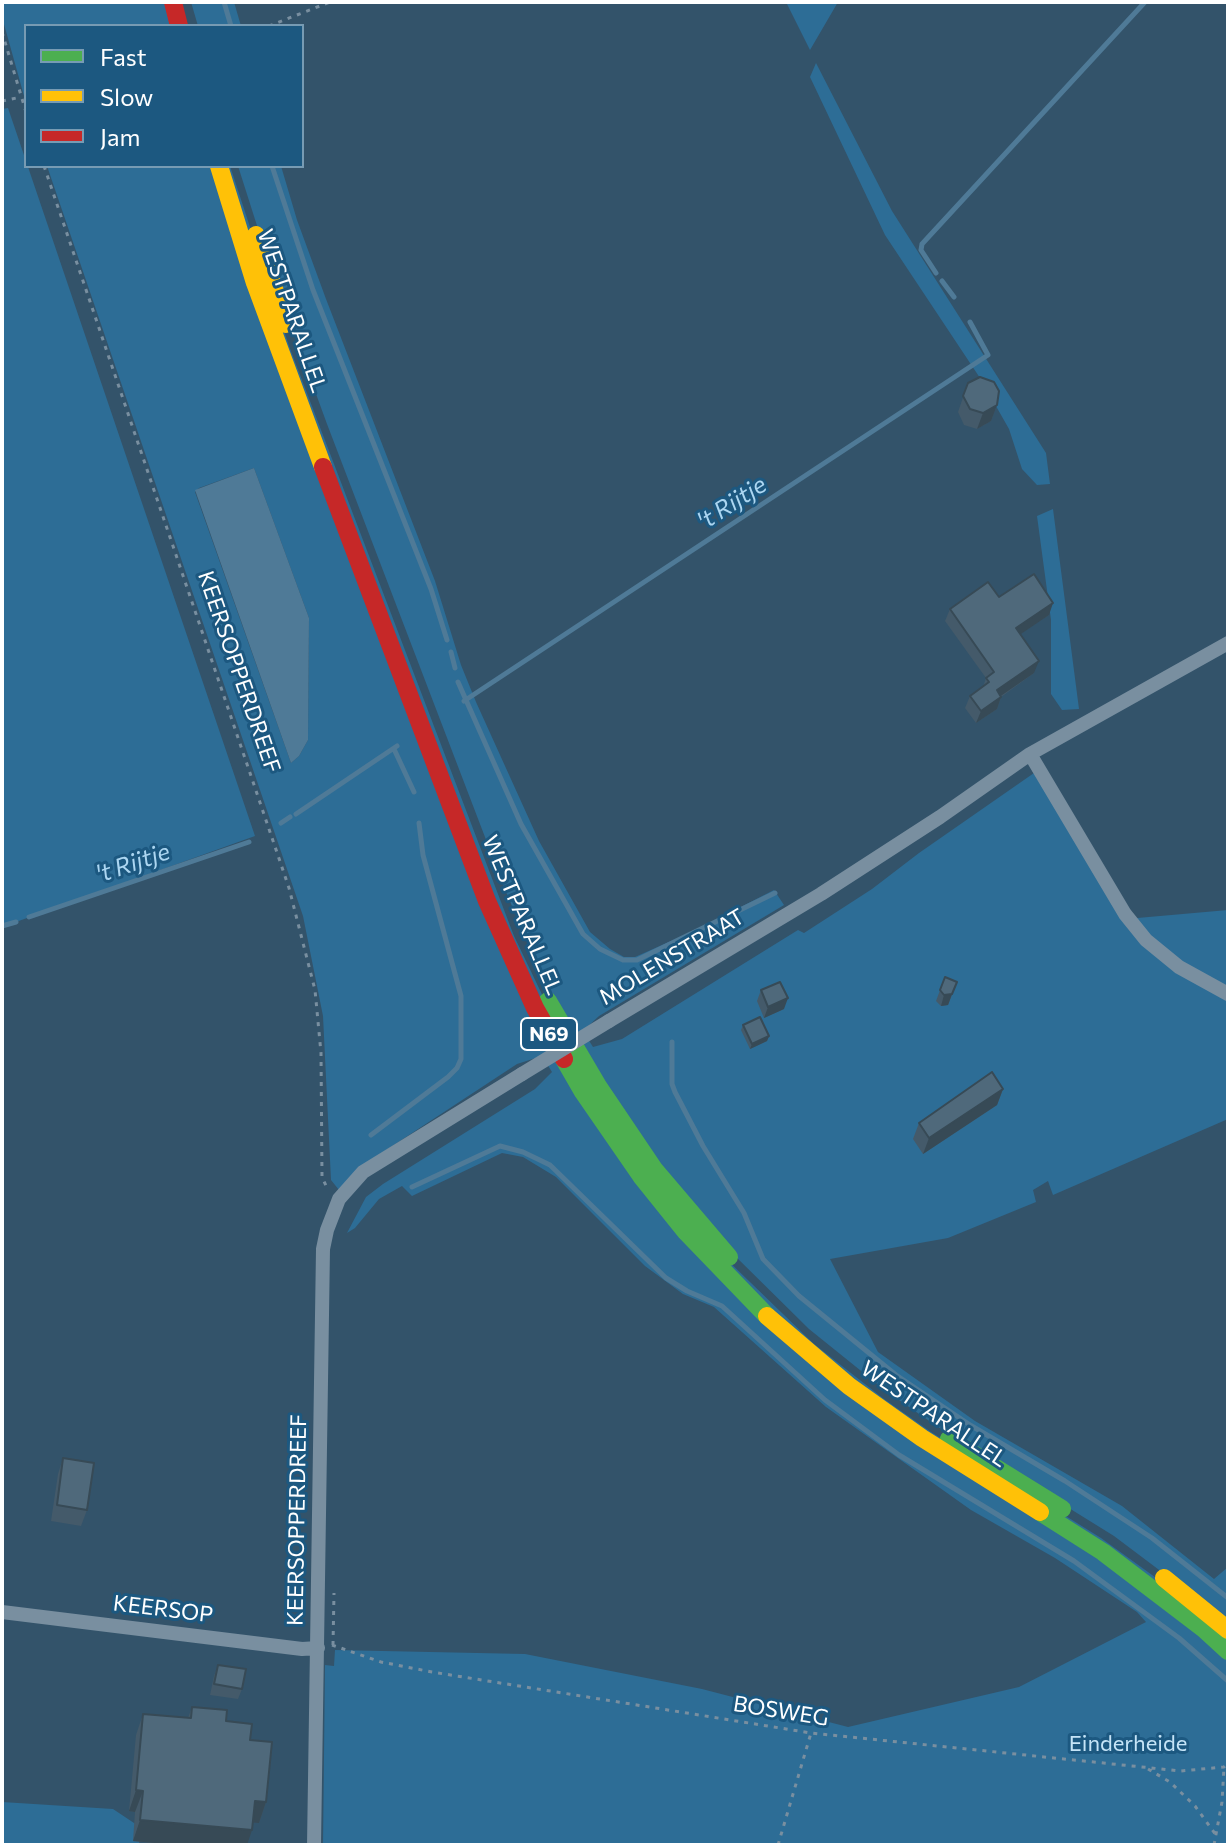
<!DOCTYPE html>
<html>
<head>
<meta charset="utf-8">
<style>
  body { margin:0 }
  #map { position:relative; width:1230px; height:1847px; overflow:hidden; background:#33536a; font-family:Commissioner,sans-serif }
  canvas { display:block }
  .frame { position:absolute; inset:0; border:4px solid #fff; pointer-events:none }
  .legend { position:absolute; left:24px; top:24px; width:280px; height:144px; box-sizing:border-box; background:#1c5880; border:2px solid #779bb3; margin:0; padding:10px 14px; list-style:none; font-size:24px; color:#fff }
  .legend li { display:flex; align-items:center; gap:16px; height:40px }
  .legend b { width:40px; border:2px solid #779bb3 }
</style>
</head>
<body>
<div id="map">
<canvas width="1230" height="1847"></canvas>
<div class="frame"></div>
<ul class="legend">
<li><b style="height:10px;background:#4caf50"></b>Fast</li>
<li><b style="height:10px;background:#ffc107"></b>Slow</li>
<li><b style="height:10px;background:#c62828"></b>Jam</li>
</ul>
</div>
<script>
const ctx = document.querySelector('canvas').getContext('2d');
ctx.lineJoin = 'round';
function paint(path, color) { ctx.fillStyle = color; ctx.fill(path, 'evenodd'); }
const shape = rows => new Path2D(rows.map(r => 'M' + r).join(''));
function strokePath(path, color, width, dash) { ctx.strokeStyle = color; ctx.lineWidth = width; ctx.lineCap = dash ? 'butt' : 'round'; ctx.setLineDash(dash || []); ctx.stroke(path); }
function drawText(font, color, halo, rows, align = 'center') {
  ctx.font = font + ' Commissioner,sans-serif'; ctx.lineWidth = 6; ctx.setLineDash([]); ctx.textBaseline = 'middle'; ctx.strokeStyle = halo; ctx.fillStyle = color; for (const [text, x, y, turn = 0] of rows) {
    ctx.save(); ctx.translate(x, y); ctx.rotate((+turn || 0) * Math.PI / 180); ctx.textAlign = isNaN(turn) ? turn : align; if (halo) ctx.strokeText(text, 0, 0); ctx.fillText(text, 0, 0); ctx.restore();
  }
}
const green = shape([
  [2,2,167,2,174,26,26,26,26,103,2,17],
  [191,2,234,2,241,26,198,26],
  [786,2,838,2,810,50],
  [816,63,892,211,1046,453,1050,484,1037,485,1022,469,1009,429,980,378,885,235,810,77],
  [8,108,255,836,2,927,2,109],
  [47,166,214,166,252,285,304,429,416,730,498,938,532,1010,566,1073,639,1180,688,1240,732,1287,767,1323,845,1389,915,1439,1086,1545,1173,1609,1181,1605,1136,1570,1093,1540,926,1437,879,1404,809,1349,776,1319,715,1256,644,1173,618,1135,555,1034,528,982,494,904,283,348,222,166,230,166,289,346,514,936,560,1032,623,1132,676,1204,719,1252,814,1344,884,1399,931,1432,1101,1538,1188,1601,1195,1597,1114,1536,935,1425,886,1391,809,1329,731,1252,652,1157,619,1110,561,1012,538,968,506,892,327,424,274,279,238,166,281,166,297,220,326,299,435,581,461,665,476,702,539,841,590,932,610,949,624,957,635,957,696,930,774,890,784,905,599,1016,583,1031,593,1047,622,1039,798,930,804,933,872,889,919,853,1034,773,1038,780,1044,776,1126,919,1228,910,1228,1119,1053,1195,1048,1181,1033,1190,1036,1202,948,1238,830,1259,878,1352,975,1421,1122,1506,1214,1579,1228,1567,1228,1845,323,1845,325,1665,334,1666,335,1650,525,1654,702,1689,848,1727,1019,1687,1146,1622,1137,1612,1055,1558,971,1510,826,1407,714,1307,683,1294,645,1266,556,1177,523,1157,502,1153,412,1196,402,1186,379,1199,355,1228,347,1233,366,1197,383,1184,535,1089,552,1072,542,1056,517,1064,368,1162,339,1190,331,1180,323,1016,303,916],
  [254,468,309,618,308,740,299,756,291,763,195,492,199,488],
  [1053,509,1079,709,1062,710,1051,694,1051,620,1037,516],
  [2,1802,113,1809,140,1827,139,1845,2,1845]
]);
const water = shape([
  [254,468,309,618,308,740,299,756,291,763,195,490]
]);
const stream = shape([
  [224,2,231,26],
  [272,166,313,290,431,589,447,640],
  [936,273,921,250,922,244,1145,2],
  [942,281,954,297],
  [451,652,455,668],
  [458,682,521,824,583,934,600,949,623,960,637,960,775,893],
  [464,701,988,355,970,322],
  [394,749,414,792],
  [296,814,397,746],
  [281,823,290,817],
  [29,917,249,842],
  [2,926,16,922],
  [672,1042,672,1084,675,1092,703,1146,744,1213,763,1259,799,1296,896,1375,970,1425,1065,1481,1152,1538,1228,1598],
  [371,1135,448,1077,457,1068,461,1059,461,996,423,855,419,823],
  [412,1187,500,1146,523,1152,550,1165,666,1278,687,1291,722,1306,825,1400,899,1455,1074,1561,1179,1638,1228,1681]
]);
const path = shape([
  [269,26,330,2],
  [2,32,26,112],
  [2,101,21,97],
  [44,166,289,888,315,990,321,1053,322,1177,328,1190],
  [332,1645,381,1662,432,1672,811,1733,1181,1771,1224,1767,1228,1763],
  [333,1645,334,1593],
  [1148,1769,1170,1782,1195,1806,1216,1835],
  [778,1845,811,1733],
  [1214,1845,1222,1802,1224,1767]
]);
const street = shape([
  [1030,754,1125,914,1146,940,1179,967,1228,994],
  [609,1021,821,894,940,817,1030,754,1228,643],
  [2,1612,302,1649,318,1648],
  [314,1845,323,1249,327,1230,339,1199,363,1172,522,1074]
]);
const fast = shape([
  [548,1001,598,1086,654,1169,729,1257],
  [564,1059,583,1092,641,1176,686,1232,767,1316],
  [949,1439,1062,1509],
  [1040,1512,1103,1552,1204,1629,1228,1651]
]);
const slow = shape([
  [219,166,255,283,323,467],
  [256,235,286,324],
  [767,1316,849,1386,922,1438,1040,1512],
  [1164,1578,1228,1630]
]);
const jam = shape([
  [173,2,179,26],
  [323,467,487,901,535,1008,564,1059]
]);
const streetBridge = shape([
  [522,1074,609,1021]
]);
const wall = shape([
  [968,383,997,405,991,421,977,429,964,425,958,412],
  [999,597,1049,615,1020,634,1034,673,1001,697,997,709,976,723,965,708,970,696,983,687,986,678,945,621,950,609],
  [945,977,957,982,948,1005,941,1006,936,1001],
  [761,990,784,1009,764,1018,757,1001],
  [743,1025,769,1036,767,1041,750,1049,741,1030],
  [1003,1089,997,1105,923,1154,913,1139,919,1123],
  [63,1458,87,1510,81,1526,51,1521,58,1474],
  [218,1665,242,1689,238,1699,210,1695,214,1676],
  [192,1707,226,1721,250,1740,266,1802,259,1823,253,1822,171,1845,133,1841,135,1812,129,1811,136,1735,143,1714,188,1718]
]);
const shadedWall = shape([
  [997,405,991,421,977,429,983,413],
  [1053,603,1049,615,1012,640,1016,628],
  [1039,661,1034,673,992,702,997,690],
  [1001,697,997,709,976,723,981,711],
  [952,994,948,1005,941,1006,944,995],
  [788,998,784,1009,764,1018,768,1007],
  [769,1036,767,1041,750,1049,752,1044],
  [1003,1089,997,1105,923,1154,929,1138],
  [136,1790,143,1791,135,1812,129,1811],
  [255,1801,266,1802,259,1823,247,1822],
  [140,1820,252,1830,247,1845,176,1845,133,1841]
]);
const building = shape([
  [980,377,994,382,999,391,997,405,983,413,970,409,963,396,968,383,980,377],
  [1034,574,1053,603,1016,628,1039,661,997,690,1001,697,981,711,970,696,989,682,986,678,994,672,950,609,988,582,999,597,1034,574],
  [945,977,957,982,952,994,944,995,940,990,945,977],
  [780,982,788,998,768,1007,761,990,780,982],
  [760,1017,769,1036,752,1044,743,1025,760,1017],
  [992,1072,1003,1089,929,1138,919,1123,992,1072],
  [63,1458,94,1463,87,1510,57,1505,63,1458],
  [218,1665,246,1669,242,1689,214,1684,218,1665],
  [192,1707,227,1710,226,1721,252,1724,250,1740,272,1742,266,1802,255,1801,252,1830,140,1820,143,1791,136,1790,143,1714,191,1718,192,1707]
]);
const shields = [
  [549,1034,56]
];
const shieldNames = [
  ["N69",549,1034]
];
const streetNames = [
  ["WESTPARALLEL",292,311,71],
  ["KEERSOPPERDREEF",239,672,71],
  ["WESTPARALLEL",522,915,67],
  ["MOLENSTRAAT",672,957,-31],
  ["WESTPARALLEL",934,1414,34],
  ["KEERSOPPERDREEF",297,1520,-89],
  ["KEERSOP",163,1609,7],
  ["BOSWEG",781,1711,9]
];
const parkNames = [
  ["Einderheide",1128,1744]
];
const waterNames = [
  ["'t Rijtje",732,503,-33],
  ["'t Rijtje",133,863,-19]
];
paint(green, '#2d6d96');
paint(water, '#4f7a97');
strokePath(stream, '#4f7a97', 5);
strokePath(path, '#798fa0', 3, [4, 6]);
strokePath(street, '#798fa0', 14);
strokePath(fast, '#4caf50', 18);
strokePath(slow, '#ffc107', 18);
strokePath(jam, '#c62828', 18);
strokePath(streetBridge, '#798fa0', 14);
paint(wall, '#445a6a');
paint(shadedWall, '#374a56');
paint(building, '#4f697b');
strokePath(building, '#374a56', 2);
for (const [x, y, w] of shields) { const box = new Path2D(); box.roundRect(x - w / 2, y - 16, w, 32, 6); ctx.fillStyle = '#1c5880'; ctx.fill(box); strokePath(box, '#fff', 2); }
drawText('bold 20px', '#fff', null, shieldNames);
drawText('22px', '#fff', '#1c5880', streetNames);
drawText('22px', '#c5e4f7', '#1c5880', parkNames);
drawText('italic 24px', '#acd6f1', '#1c5880', waterNames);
</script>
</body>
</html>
